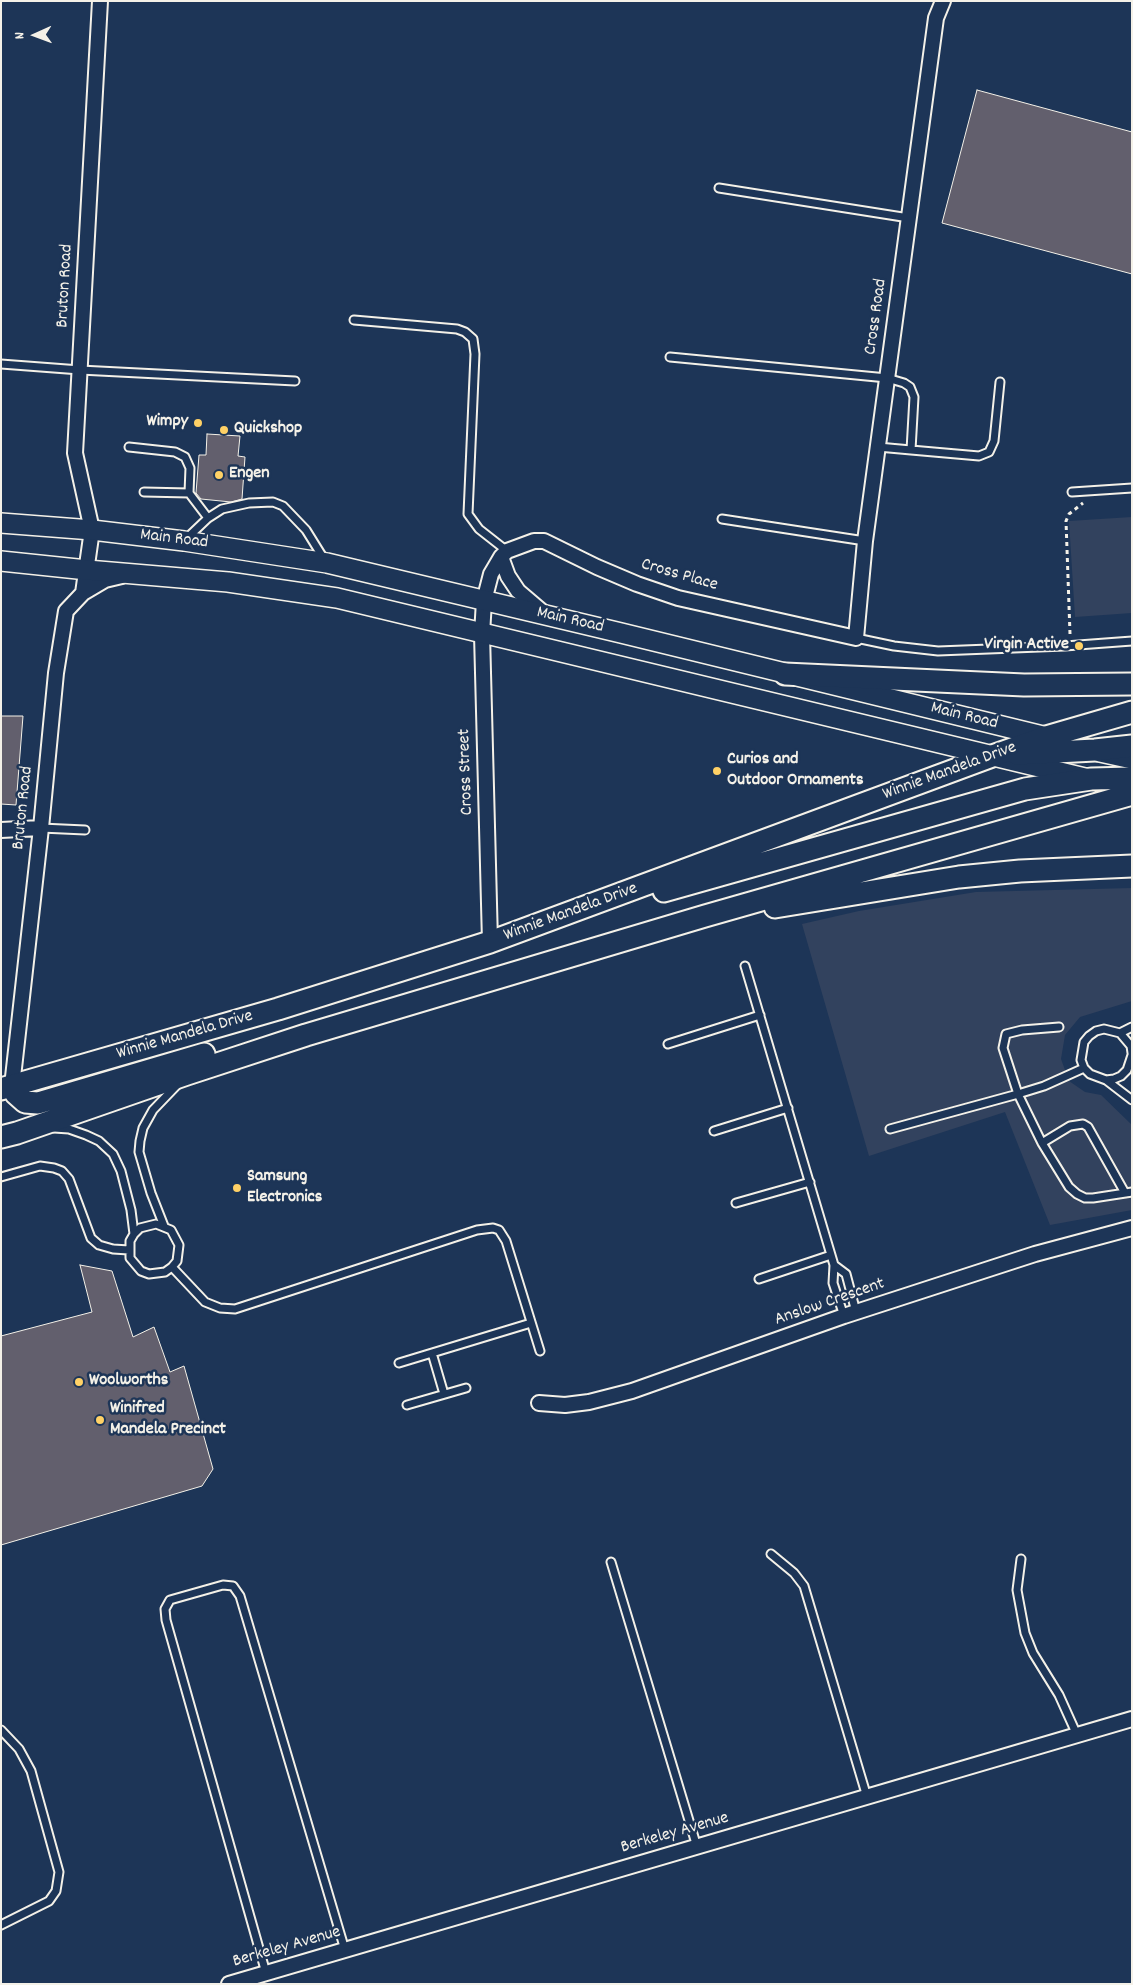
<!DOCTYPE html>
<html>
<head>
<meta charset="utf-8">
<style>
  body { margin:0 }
  #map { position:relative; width:1133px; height:1985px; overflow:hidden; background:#1d3557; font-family:Dekko,sans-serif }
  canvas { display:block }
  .frame { position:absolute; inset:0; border:2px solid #f4f1e8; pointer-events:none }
  .north { position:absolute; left:10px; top:10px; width:50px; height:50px; -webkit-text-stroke:4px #1d3557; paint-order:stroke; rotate:268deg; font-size:14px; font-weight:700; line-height:20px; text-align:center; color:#f4f1e8 }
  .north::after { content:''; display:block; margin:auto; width:18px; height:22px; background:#f4f1e8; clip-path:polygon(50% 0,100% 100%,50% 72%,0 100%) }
</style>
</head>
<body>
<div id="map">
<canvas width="1133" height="1985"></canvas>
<div class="frame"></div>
<div class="north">N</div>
</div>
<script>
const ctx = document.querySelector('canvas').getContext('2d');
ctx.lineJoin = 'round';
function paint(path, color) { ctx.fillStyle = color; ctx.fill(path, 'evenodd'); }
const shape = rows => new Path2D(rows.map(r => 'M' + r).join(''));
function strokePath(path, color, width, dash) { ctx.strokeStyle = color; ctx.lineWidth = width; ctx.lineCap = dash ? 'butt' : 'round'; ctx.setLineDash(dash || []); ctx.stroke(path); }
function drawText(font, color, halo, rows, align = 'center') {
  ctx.font = font + ' Dekko,sans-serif'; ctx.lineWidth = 5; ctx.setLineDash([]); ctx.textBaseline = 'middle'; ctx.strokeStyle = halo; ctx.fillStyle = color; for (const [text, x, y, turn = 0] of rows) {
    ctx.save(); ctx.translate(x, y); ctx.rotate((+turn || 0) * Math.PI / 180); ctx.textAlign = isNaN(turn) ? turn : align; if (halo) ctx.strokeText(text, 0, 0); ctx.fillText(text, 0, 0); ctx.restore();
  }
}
const built = shape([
  [1132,517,1132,613,1075,617,1069,521],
  [1132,888,1132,1001,1080,1017,1065,1035,1061,1059,1069,1081,1085,1092,1101,1095,1132,1125,1132,1210,1050,1225,1005,1112,869,1156,802,924,859,911,976,892]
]);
const building = shape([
  [977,90,1132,132,1132,274,942,223,977,90],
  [207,434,240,436,238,456,245,457,242,499,231,502,201,499,196,493,199,455,206,455,207,434],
  [1,716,23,716,16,805,1,804,1,716],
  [80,1265,112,1271,133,1337,154,1327,170,1372,184,1366,213,1469,202,1486,1,1545,1,1336,92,1312,80,1265]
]);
const path = shape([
  [1070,634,1066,521,1069,514,1083,503]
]);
const service = shape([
  [719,188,909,218],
  [354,320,457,329,465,332,473,339,475,354,468,514,479,529,507,551],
  [670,357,887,378,904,383,910,387,914,397,911,450,979,456,989,452,994,441,1000,382],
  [1,364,80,370,295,381],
  [129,447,175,452,185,457,190,468,189,493],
  [878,447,911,450],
  [144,492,189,493,208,518],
  [1072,492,1132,488],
  [722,519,865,541],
  [186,539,208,518,222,509,249,503,273,502,283,506,306,530,324,559],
  [856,638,894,646,938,651,1065,646,1132,641],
  [41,828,85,830],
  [745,966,834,1265,833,1283,844,1316],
  [1059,1027,1022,1030,1006,1034,1003,1048,1018,1094,1042,1143,1069,1187,1077,1194,1085,1198,1093,1198,1132,1192],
  [1120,1033,1132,1027],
  [668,1044,760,1015],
  [1132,1053,1131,1046,1120,1033,1104,1029,1096,1031,1089,1036,1084,1042,1081,1060,1084,1068,1090,1074,1106,1080,1114,1079,1121,1076,1127,1070,1132,1055],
  [1106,1080,1132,1100],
  [54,1128,69,1129,86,1135,99,1141,113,1154,121,1171,131,1210,134,1234,130,1241,130,1258,141,1271,149,1274,165,1272,172,1267,177,1261,179,1245,171,1230,156,1224,140,1228,134,1234],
  [890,1129,1018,1094,1044,1086,1084,1068],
  [714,1131,788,1108],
  [1042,1143,1070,1126,1083,1124,1088,1127,1125,1193],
  [1,1177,40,1166,54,1168,62,1171,69,1179,91,1238,99,1245,113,1249,129,1250],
  [736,1203,810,1182],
  [164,1226,151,1193,139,1152,140,1141,143,1128,153,1110,177,1085],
  [834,1265,846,1274,856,1312],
  [172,1267,205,1302,220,1308,235,1309,477,1230,493,1228,499,1230,506,1241,540,1351],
  [759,1279,831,1255],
  [432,1353,444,1394],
  [399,1363,531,1323],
  [407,1405,466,1388],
  [771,1554,794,1573,804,1586,867,1797],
  [1021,1559,1017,1590,1025,1633,1033,1653,1059,1695,1077,1735],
  [611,1562,697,1847],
  [1,1730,19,1749,31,1771,59,1872,56,1891,49,1901,1,1925],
  [266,1973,166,1620,165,1609,170,1600,223,1585,233,1586,240,1596,345,1950]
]);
const minor = shape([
  [501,557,508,576,518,591,545,614],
  [83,593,92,530,75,453,100,1],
  [1,830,41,828],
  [490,942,482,634,484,601,491,574,501,557,507,551,534,541,544,541,597,567,637,584,678,598,856,638,865,541,936,18,943,1],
  [12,1086,41,828,56,673,66,611,83,593,105,580,122,576],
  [539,1403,565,1405,589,1402,632,1391,844,1316,1035,1254,1132,1228],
  [229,1984,1132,1719]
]);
const secondary = shape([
  [1,523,92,530,184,541,327,563,621,633,1051,738],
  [1,561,87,570,228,582,337,598,1089,779],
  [1100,752,1132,759]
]);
const primary = shape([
  [785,674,1024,685,1132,684],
  [1017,754,1095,750,1132,746],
  [664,891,1025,789,1091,779,1132,778],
  [775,907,959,877,1020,871,1132,866],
  [12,1086,16,1094,25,1102,38,1103,204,1054],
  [1,1089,278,1009,490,942,995,755,1046,737,1132,712],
  [1,1137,17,1133,187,1074,306,1035,705,916,1132,794]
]);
const markers = [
  [198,423,5,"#ffd166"],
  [224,430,5,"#ffd166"],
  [219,475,5,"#ffd166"],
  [1079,646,5,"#ffd166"],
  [717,771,5,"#ffd166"],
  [237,1188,5,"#ffd166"],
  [79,1382,5,"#ffd166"],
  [100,1420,5,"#ffd166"]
];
const streetNames = [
  ["Bruton Road",66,286,-87],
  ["Cross Road",877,317,-82],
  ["Main Road",174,540,7],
  ["Cross Place",679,576,16],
  ["Main Road",570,621,13],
  ["Main Road",964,717,14],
  ["Cross Street",467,772,-92],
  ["Winnie Mandela Drive",950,772,-20],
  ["Bruton Road",24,808,-84],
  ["Winnie Mandela Drive",571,913,-20],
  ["Winnie Mandela Drive",185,1036,-16],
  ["Anslow Crescent",830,1303,-19],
  ["Berkeley Avenue",675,1834,-16],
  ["Berkeley Avenue",287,1948,-16]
];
const poiNames = [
  ["Wimpy",188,423,"right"],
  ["Quickshop",234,430],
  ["Engen",229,475],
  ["Virgin Active",1069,646,"right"],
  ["Curios and",727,761],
  ["Outdoor Ornaments",727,782],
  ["Samsung",247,1178],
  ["Electronics",247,1199],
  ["Woolworths",89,1382],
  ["Winifred",110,1410],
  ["Mandela Precinct",110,1431]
];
paint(built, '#32425e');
paint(building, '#625f6d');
strokePath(building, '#f4f1e8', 1);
strokePath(service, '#f4f1e8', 11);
strokePath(minor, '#f4f1e8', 18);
strokePath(secondary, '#f4f1e8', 22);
strokePath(primary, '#f4f1e8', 25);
strokePath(path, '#f4f1e8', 3, [4, 4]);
strokePath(service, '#1d3557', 7);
strokePath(minor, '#1d3557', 14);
strokePath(secondary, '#1d3557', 19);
strokePath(primary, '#1d3557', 21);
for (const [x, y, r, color] of markers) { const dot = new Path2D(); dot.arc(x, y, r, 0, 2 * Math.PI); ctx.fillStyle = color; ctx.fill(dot); strokePath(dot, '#1d3557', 2); }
drawText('18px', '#f4f1e8', '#1d3557', streetNames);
drawText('bold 18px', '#f4f1e8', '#1d3557', poiNames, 'left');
</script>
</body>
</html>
